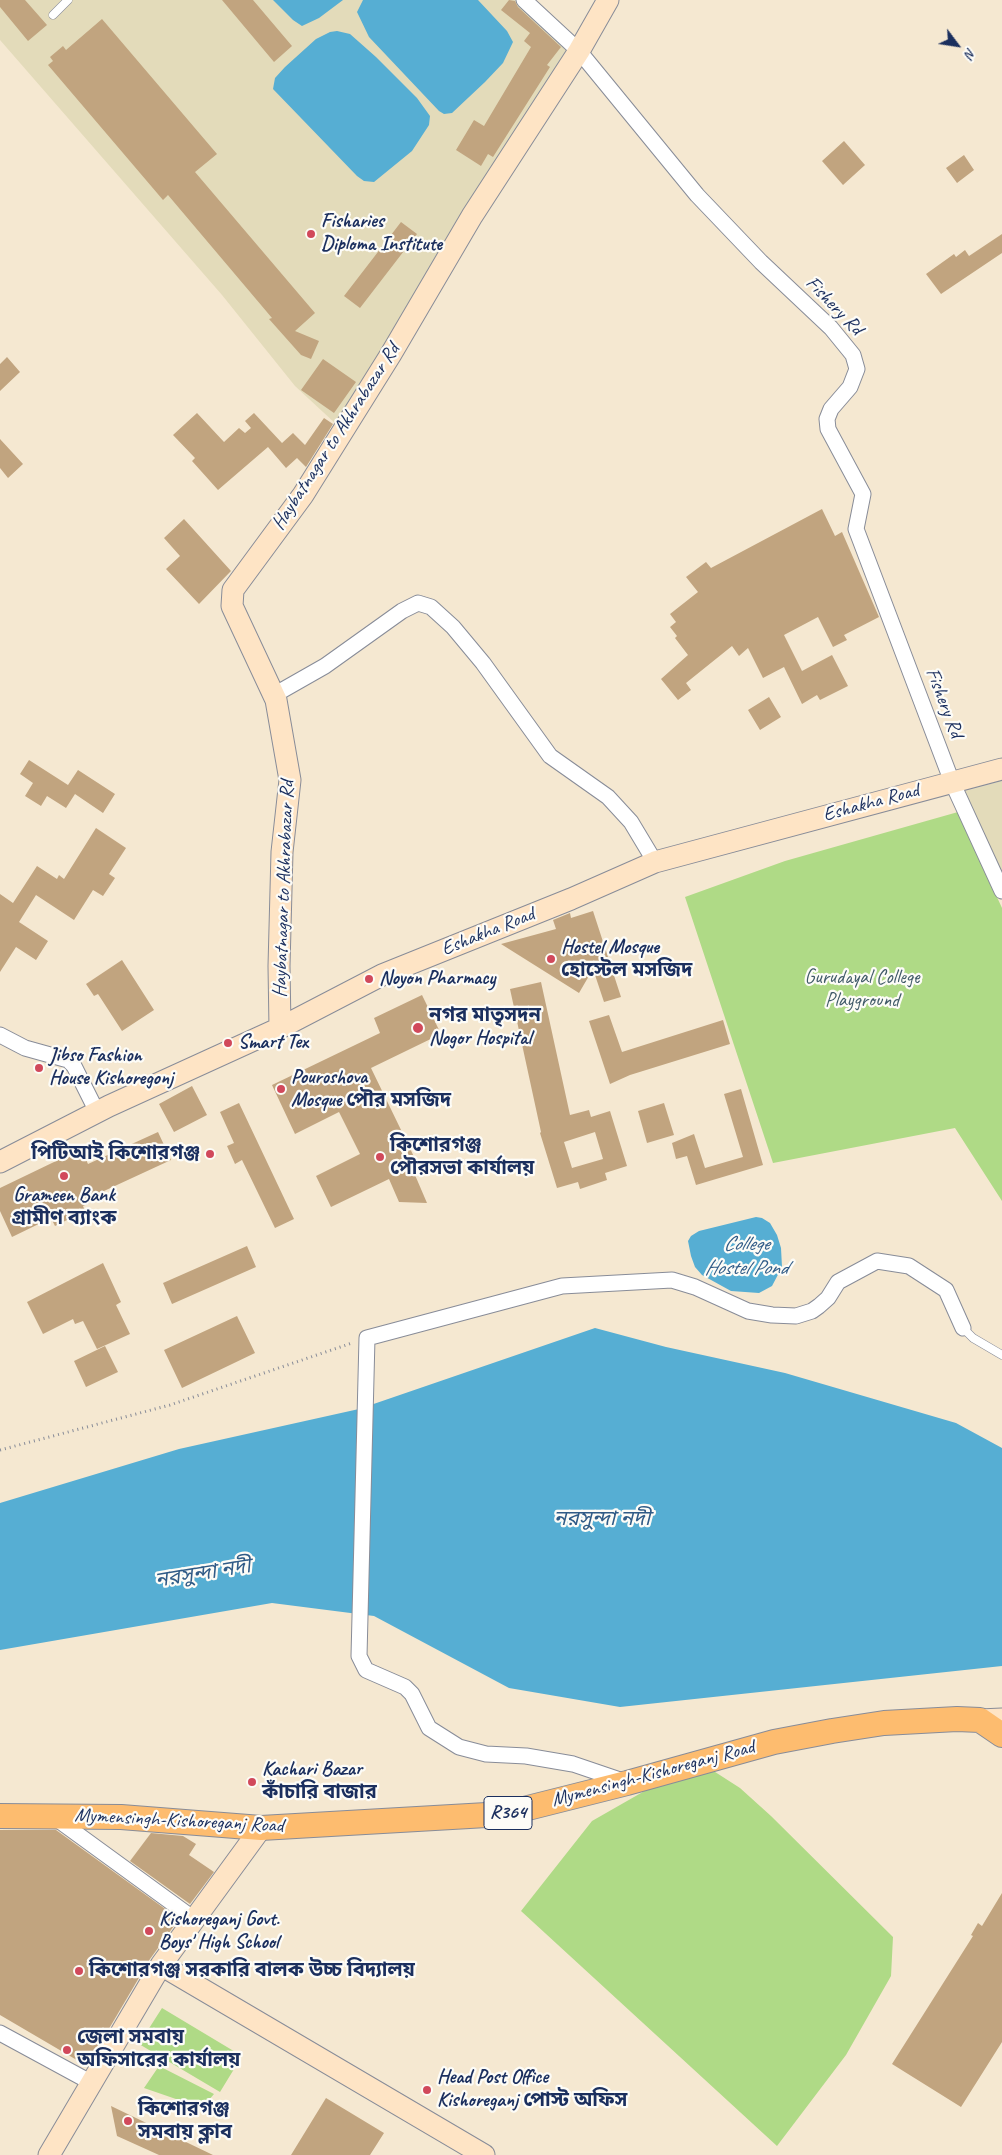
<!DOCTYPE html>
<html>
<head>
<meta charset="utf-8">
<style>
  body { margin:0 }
  #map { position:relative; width:1002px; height:2155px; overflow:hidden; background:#f5e8d1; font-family:Caveat,sans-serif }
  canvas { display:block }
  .north { position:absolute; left:932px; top:20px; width:50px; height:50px; -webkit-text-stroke:4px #fdfcf7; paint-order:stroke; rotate:121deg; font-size:14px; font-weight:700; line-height:20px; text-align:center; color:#1b2f5e }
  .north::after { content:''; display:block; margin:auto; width:18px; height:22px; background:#1b2f5e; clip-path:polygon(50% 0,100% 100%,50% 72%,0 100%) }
</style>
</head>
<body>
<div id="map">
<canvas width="1002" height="2155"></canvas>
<div class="north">N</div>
</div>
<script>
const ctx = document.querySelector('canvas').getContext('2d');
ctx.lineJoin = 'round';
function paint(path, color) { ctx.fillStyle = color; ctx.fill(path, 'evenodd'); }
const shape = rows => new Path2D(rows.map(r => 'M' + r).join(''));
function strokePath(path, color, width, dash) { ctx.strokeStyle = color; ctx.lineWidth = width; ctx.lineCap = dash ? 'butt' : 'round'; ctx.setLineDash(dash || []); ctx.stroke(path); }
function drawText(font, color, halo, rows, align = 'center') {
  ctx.font = font + ' Caveat,"Noto Sans Bengali",sans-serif'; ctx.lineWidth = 4.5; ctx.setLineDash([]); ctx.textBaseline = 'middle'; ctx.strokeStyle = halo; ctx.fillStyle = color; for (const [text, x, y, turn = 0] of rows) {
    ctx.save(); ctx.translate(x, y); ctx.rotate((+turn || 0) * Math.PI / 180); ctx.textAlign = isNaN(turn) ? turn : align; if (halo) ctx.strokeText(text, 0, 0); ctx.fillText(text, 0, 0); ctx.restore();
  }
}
const built = shape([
  [0,0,519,0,575,50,337,425,295,386,222,295,0,40],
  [1002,781,1002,888,958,793]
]);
const green = shape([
  [958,812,1002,908,1002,1201,955,1128,773,1163,685,897,785,861],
  [712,1770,740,1788,771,1816,893,1937,891,1976,846,2055,777,2146,521,1911,592,1821,655,1785],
  [162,2008,242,2056,220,2092,139,2044],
  [159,2066,214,2094,202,2108,144,2088]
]);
const water = shape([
  [273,0,343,0,319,18,302,26,293,20],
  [363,0,478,0,507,31,513,42,503,63,485,82,452,113,444,114,439,111,369,37,357,12],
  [337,31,350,34,376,57,417,98,430,116,429,125,412,151,374,182,364,181,357,176,273,89,275,78,285,67,316,39,330,32],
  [756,1217,762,1218,770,1223,777,1235,781,1248,782,1267,772,1286,759,1293,731,1291,702,1275,695,1267,691,1256,688,1241,691,1236,699,1231],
  [595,1328,666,1347,785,1373,956,1423,1002,1448,1002,1666,620,1707,509,1688,374,1616,272,1603,0,1650,0,1503,179,1449,359,1409]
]);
const building = shape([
  [0,0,25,0,47,25,28,41,0,7],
  [222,0,253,0,292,46,274,62],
  [509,0,515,1,518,7,561,47,547,65,550,67,493,157,488,154,481,166,456,150,474,120,484,126,531,47,524,41,530,33,501,10],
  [102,19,217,154,195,172,315,313,295,331,319,341,311,359,301,355,269,319,272,318,168,195,163,200,48,65,53,61,50,57,63,46,66,50],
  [844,141,865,165,843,185,822,161],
  [964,155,974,170,957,183,946,168],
  [401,222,417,234,360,308,344,296],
  [1002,234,1002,253,941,294,926,274,954,254,956,257,965,250,969,256],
  [7,357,20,372,0,391,0,364],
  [323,359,356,382,334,413,301,390],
  [197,413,224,442,239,428,245,433,251,428,245,421,254,413,282,443,293,433,305,445,324,418,333,424,306,467,297,458,286,468,268,447,218,490,192,461,195,458,173,435],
  [0,439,23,464,8,478,0,468],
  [822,509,835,536,842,532,879,617,844,635,847,640,833,647,818,617,784,635,802,671,832,655,848,686,820,700,817,695,802,704,784,667,763,678,748,648,739,656,732,646,686,683,691,690,678,700,661,679,688,655,675,638,677,636,670,627,676,622,670,614,698,592,686,577,706,562,711,568],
  [184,519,231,571,199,604,166,569,180,556,164,538],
  [769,697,781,717,760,730,748,710],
  [29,760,68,785,78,770,115,794,103,813,75,794,66,808,47,796,41,806,25,796,33,783,20,774],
  [96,828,126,848,109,874,115,878,103,896,93,890,74,920,36,895,19,922,48,941,36,960,16,947,0,972,0,894,13,903,37,866,57,879,59,875,64,879],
  [593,911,621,997,604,1002,593,969,579,993,501,944,556,929,553,920,570,913,571,918],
  [122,960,154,1010,122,1031,98,994,94,996,86,984],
  [541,982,570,1115,589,1110,591,1117,610,1111,627,1166,605,1173,607,1180,580,1189,578,1182,557,1188,540,1133,541,1132,510,989],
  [595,1132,603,1159,572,1168,564,1142],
  [422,995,441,1034,371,1068,418,1165,412,1168,427,1203,399,1202,389,1179,331,1207,316,1176,360,1154,339,1112,295,1134,272,1085,380,1033,374,1018],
  [609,1015,622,1052,723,1020,730,1044,630,1075,610,1084,589,1021],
  [192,1086,207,1115,174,1132,159,1104],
  [741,1089,763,1165,696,1185,687,1156,676,1159,672,1143,694,1134,705,1168,743,1157,724,1094],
  [239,1103,294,1219,275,1228,242,1160,235,1164,227,1146,234,1143,220,1112],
  [664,1103,674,1135,647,1143,638,1111],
  [158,1132,171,1160,104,1191,106,1195,83,1206,85,1211,55,1226,51,1218,12,1237,0,1211,0,1188,81,1149,88,1164],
  [247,1246,256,1267,172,1304,163,1283],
  [103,1263,121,1302,116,1305,130,1334,97,1349,83,1321,75,1324,73,1319,43,1334,27,1302],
  [237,1316,255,1353,182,1388,164,1350],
  [105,1346,118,1372,86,1387,74,1361],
  [0,1830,56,1830,179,1919,150,1959,87,2066,0,2015],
  [151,1833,183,1836,196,1844,189,1855,214,1872,190,1904,130,1861],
  [1002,1893,1002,2042,961,2107,892,2064,973,1936,971,1935,978,1923,982,1926],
  [326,2098,384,2133,370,2155,291,2155],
  [111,2106,213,2155,159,2155,117,2136]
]);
const path = shape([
  [0,1450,170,1405,352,1343]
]);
const lane = shape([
  [53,15,68,0],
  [963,1328,973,1338,1002,1355]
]);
const street = shape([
  [524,0,579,51,697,195,761,262,831,328,853,355,857,369,850,387,831,409,827,419,828,429,863,494,856,529,952,782,1002,891],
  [274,695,325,666,402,611,418,603,431,607,453,627,483,663,550,756,608,797,631,822,655,862],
  [0,1035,25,1048,68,1060,74,1066,97,1112],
  [626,1782,573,1764,526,1756,486,1754,459,1747,429,1728,412,1694,405,1687,366,1670,359,1656,367,1338,562,1286,672,1280,695,1287,748,1311,772,1315,796,1316,812,1311,819,1306,828,1298,838,1282,877,1261,909,1266,946,1290,963,1328],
  [54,1817,194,1919],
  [0,2033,92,2083]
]);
const secondary = shape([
  [280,1028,279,966,282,852,290,780,276,700,232,606,233,590,303,495,391,354,472,216,579,51,608,0],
  [0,1162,109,1106,280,1028,382,975,571,899,655,862,1002,769],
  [980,1720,1002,1719],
  [261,1828,161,1965,484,2155],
  [49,2155,161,1965]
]);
const primary = shape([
  [0,1816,121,1817,261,1828,504,1814,627,1783,774,1742,832,1731,884,1723,957,1719,980,1720,1002,1735]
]);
const markers = [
  [311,234,5,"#d1495b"],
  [551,959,5,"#d1495b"],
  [369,979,5,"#d1495b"],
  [418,1028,6,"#d1495b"],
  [228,1043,5,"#d1495b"],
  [39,1068,5,"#d1495b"],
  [281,1089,5,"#d1495b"],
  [210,1154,5,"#d1495b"],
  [380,1157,5,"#d1495b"],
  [64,1176,5,"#d1495b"],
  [252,1782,5,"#d1495b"],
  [149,1931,5,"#d1495b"],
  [79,1971,5,"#d1495b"],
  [67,2050,5,"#d1495b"],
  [427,2090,5,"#d1495b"],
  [128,2121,5,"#d1495b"]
];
const shields = [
  [508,1813,48]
];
const shieldNames = [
  ["R364",508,1813]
];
const poiNames = [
  ["Fisharies",321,222],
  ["Diploma Institute",321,245],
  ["Hostel Mosque",561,948],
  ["হোস্টেল মসজিদ",561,971],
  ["Noyon Pharmacy",379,979],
  ["নগর মাতৃসদন",429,1016],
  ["Nogor Hospital",429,1039],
  ["Smart Tex",238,1043],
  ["Jibso Fashion",49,1056],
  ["House Kishoregonj",49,1079],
  ["Pouroshova",291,1078],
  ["Mosque পৌর মসজিদ",291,1101],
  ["কিশোরগঞ্জ",390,1146],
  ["পৌরসভা কার্যালয়",390,1169],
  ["পিটিআই কিশোরগঞ্জ",200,1154,"right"],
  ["Grameen Bank",64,1196,"center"],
  ["গ্রামীণ ব্যাংক",64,1219,"center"],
  ["Kachari Bazar",262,1770],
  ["কাঁচারি বাজার",262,1793],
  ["Kishoreganj Govt.",159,1920],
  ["Boys' High School",159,1943],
  ["কিশোরগঞ্জ সরকারি বালক উচ্চ বিদ্যালয়",89,1971],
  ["জেলা সমবায়",77,2038],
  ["অফিসারের কার্যালয়",77,2061],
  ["Head Post Office",437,2078],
  ["Kishoreganj পোস্ট অফিস",437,2101],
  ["কিশোরগঞ্জ",138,2110],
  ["সমবায় ক্লাব",138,2133]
];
const streetNames = [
  ["Fishery Rd",834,306,46],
  ["Haybatnagar to Akhrabazar Rd",336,437,-57],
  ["Fishery Rd",944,703,69],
  ["Eshakha Road",871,803,-15],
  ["Haybatnagar to Akhrabazar Rd",284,889,-88],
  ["Eshakha Road",488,932,-22],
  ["Mymensingh-Kishoreganj Road",653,1774,-15],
  ["Mymensingh-Kishoreganj Road",179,1821,3]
];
const parkNames = [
  ["Gurudayal College",862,978],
  ["Playground",862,1001]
];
const waterNames = [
  ["College",746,1244],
  ["Hostel Pond",746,1268],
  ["নরসুন্দা নদী",602,1519],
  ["নরসুন্দা নদী",203,1574,-9]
];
paint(built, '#e3dbba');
paint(green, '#afda86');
paint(water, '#56aed3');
paint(building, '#c1a47f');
strokePath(lane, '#888c98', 9);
strokePath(street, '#888c98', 17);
strokePath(secondary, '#888c98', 23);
strokePath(primary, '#888c98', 26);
strokePath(path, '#888c98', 3, [1, 4]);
strokePath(lane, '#fff', 8);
strokePath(street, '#fff', 15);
strokePath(secondary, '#fee4c5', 21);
strokePath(primary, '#fdbc6f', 24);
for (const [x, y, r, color] of markers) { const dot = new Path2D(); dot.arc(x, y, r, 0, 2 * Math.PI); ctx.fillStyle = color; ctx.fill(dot); strokePath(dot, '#fdfcf7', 2); }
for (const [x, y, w] of shields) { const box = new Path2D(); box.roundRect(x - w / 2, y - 16.5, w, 33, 4); ctx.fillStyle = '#fdfcf7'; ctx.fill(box); strokePath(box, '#1b2f5e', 1); }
drawText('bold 19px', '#1b2f5e', null, shieldNames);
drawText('bold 20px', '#1b2f5e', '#fdfcf7', poiNames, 'left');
drawText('20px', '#1b2f5e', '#fdfcf7', streetNames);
drawText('20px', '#405a68', '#fdfcf7', parkNames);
drawText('italic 21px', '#305b87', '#fdfcf7', waterNames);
</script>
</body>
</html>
